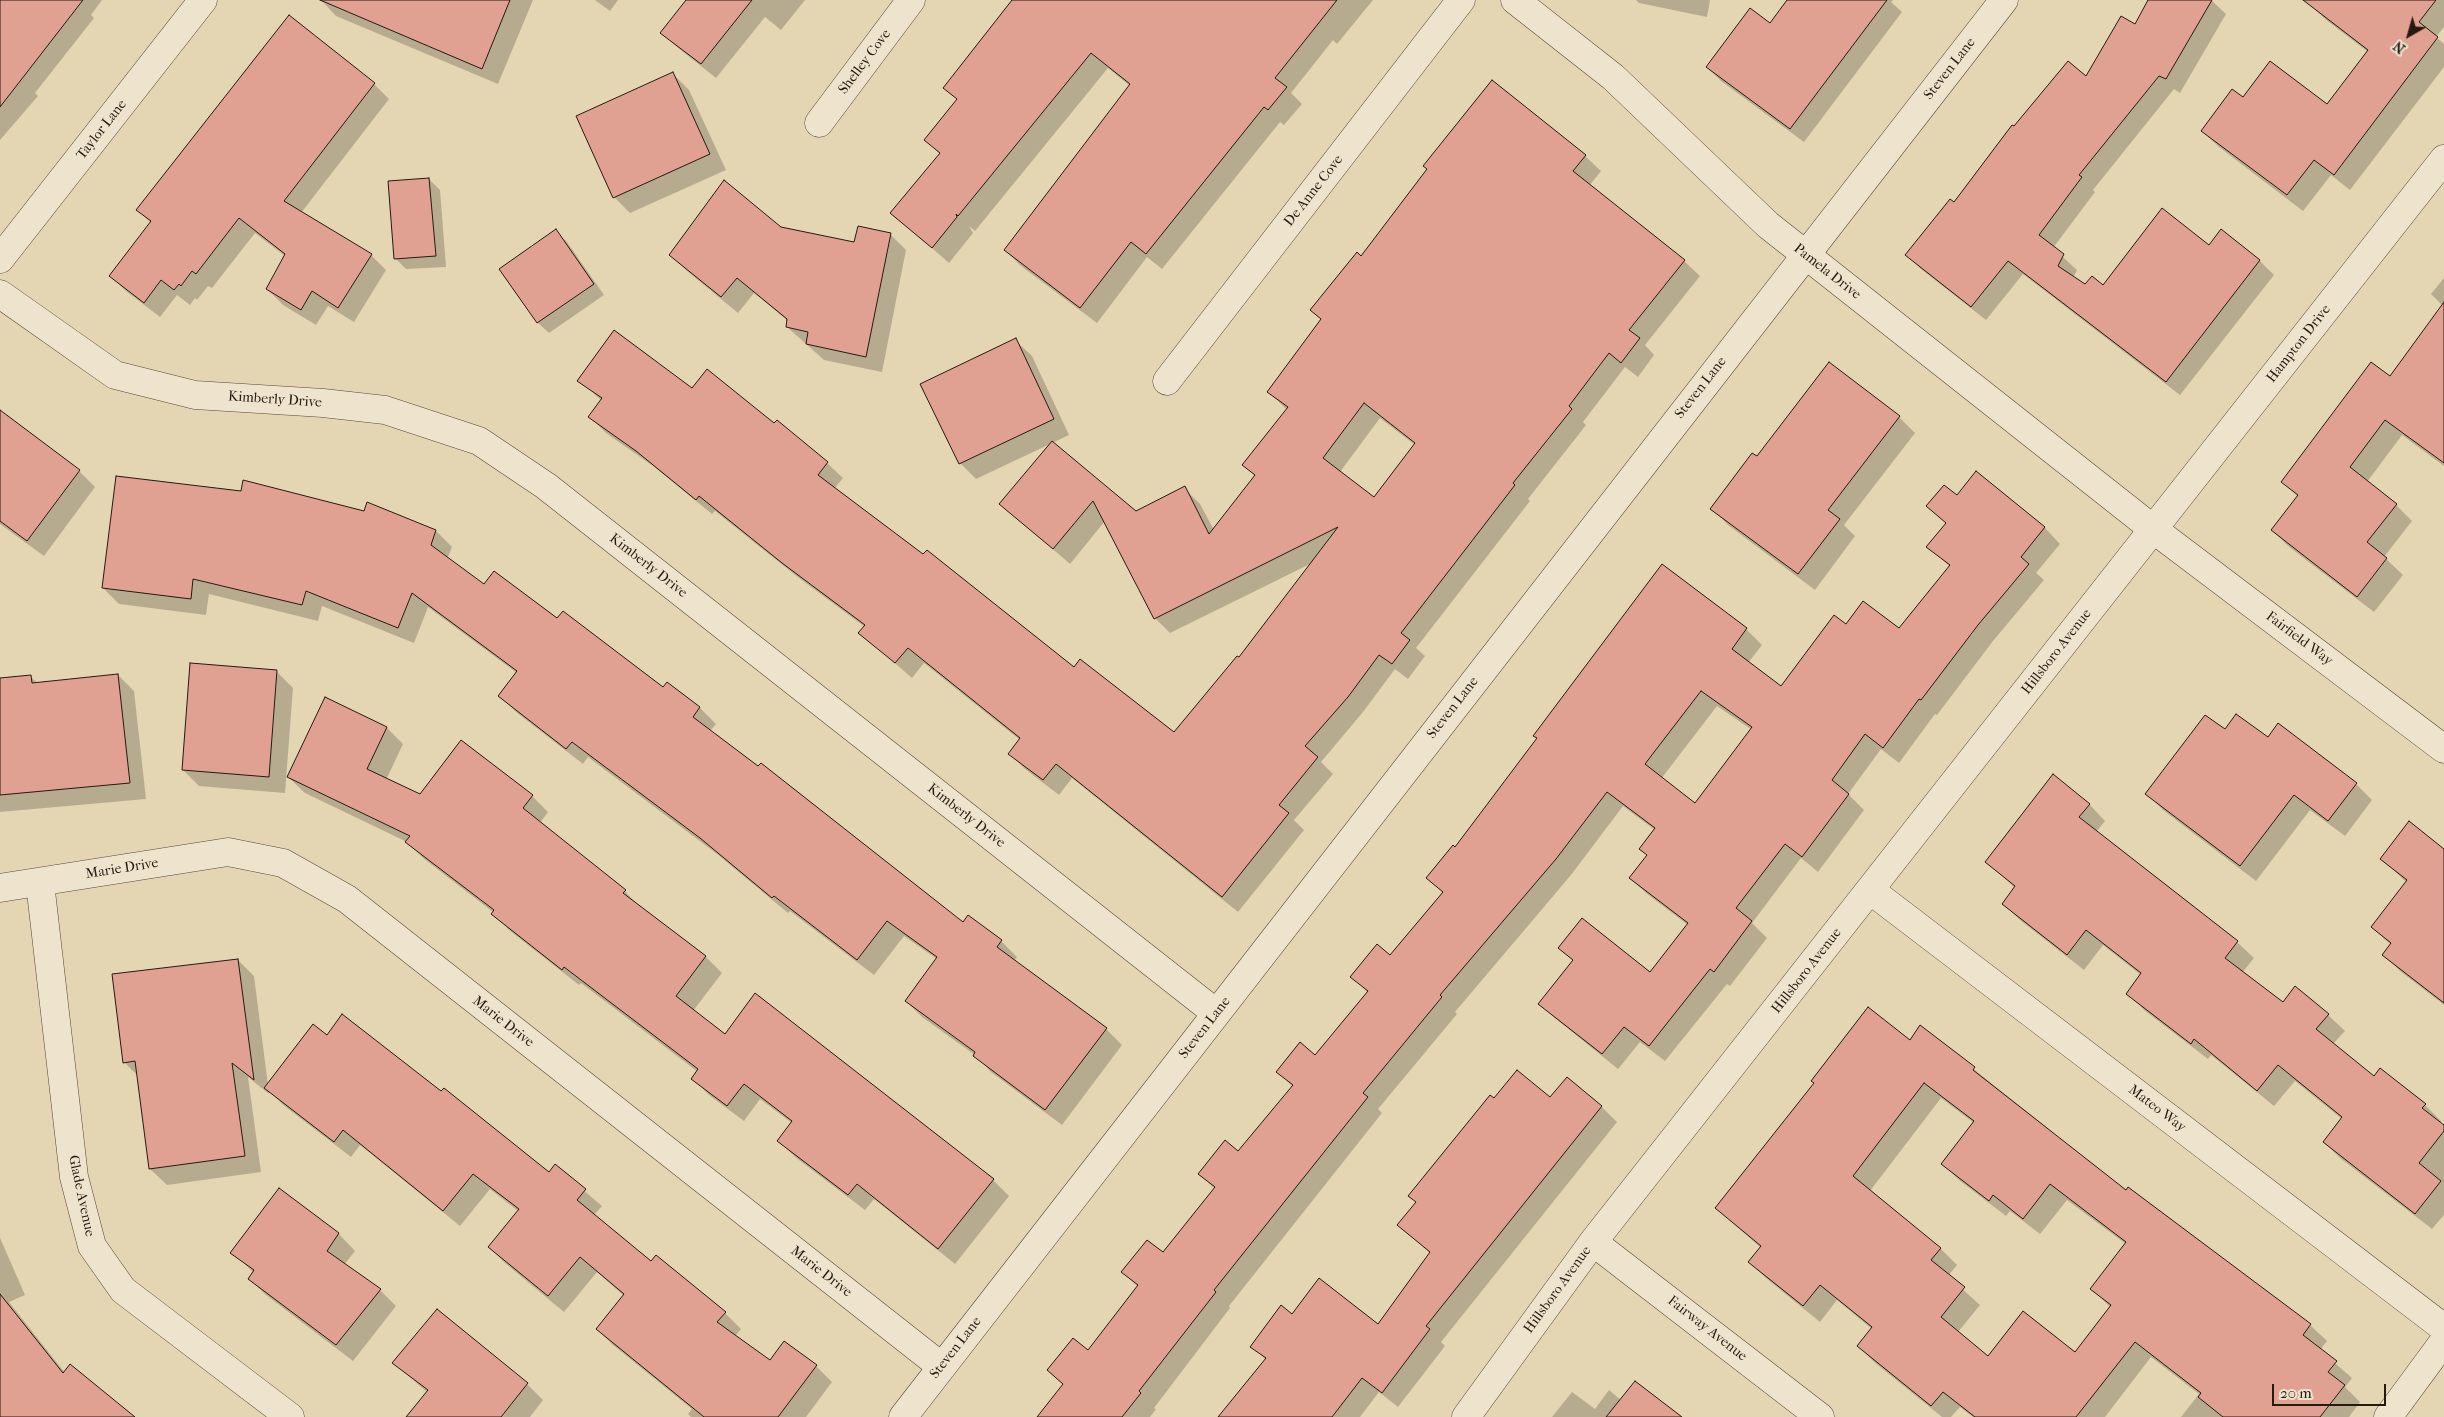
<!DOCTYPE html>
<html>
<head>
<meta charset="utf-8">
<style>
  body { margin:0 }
  #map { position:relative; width:2444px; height:1417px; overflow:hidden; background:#e5d6b3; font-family:"IM FELL French Canon",serif }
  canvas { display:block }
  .north { position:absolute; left:2384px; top:10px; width:50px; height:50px; -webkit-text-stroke:4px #eee4ce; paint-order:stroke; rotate:218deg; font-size:14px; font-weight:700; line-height:20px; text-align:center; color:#261910 }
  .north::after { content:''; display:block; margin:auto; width:18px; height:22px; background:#261910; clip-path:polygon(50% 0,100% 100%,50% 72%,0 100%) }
  .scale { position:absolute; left:2272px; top:1384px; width:114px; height:22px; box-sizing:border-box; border:2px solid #261910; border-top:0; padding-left:6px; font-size:15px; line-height:18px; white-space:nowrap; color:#261910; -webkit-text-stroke:4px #eee4ce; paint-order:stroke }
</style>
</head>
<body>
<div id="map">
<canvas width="2444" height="1417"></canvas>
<div class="north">N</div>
<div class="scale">20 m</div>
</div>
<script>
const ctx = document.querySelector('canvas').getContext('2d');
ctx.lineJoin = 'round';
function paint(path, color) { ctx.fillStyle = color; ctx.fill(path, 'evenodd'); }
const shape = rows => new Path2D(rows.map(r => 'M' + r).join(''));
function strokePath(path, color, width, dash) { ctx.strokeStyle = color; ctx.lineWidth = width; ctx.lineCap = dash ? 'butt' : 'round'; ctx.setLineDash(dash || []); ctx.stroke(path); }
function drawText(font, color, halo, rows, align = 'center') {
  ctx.font = font + ' "IM FELL French Canon",serif'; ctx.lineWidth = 5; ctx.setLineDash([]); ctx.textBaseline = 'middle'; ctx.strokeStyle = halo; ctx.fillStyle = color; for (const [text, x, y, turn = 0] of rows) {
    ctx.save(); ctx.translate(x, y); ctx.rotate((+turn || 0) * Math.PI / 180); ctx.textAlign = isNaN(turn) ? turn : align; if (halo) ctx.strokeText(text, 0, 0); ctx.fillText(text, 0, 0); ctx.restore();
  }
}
const shadow = shape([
  [0,0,102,0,91,15,94,18,35,93,38,96,0,140],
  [321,0,533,0,498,84,336,16],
  [595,0,618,0,610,11],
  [688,0,805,0,781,30,765,17,716,78,677,47,662,33],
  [1012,0,1373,0,1337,44,1333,40,1291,93,1302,104,1284,125,1280,122,1162,269,1147,257,1097,323,1021,266,1005,250,1130,86,1108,68,975,231,969,226,973,233,949,263,892,213,940,154,926,140,958,100,945,88],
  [1636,0,1710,0,1707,17,1639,3],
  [1788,0,1893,0,1891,2,1902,12,1804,142,1721,81,1707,67,1770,25],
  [2150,0,2211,0,2226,14,2180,93,2174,89,2093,190,2095,192,2053,248,2077,270,2073,278,2086,286,2103,286,2209,246,2221,231,2260,261,2274,275,2180,395,2023,274,1986,320,1921,269,1907,255,1954,203,2014,128,2087,78,2135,26],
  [2311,0,2444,0,2444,27,2436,37,2444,44,2444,67,2350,190,2331,175,2303,211,2219,147,2202,131,2243,99,2327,106,2368,52,2325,19,2309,3],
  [673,74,689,90,726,170,630,213,614,197],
  [374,84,389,99,301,213,371,255,386,270,354,322,328,306,316,325,283,305,267,289,285,256,255,233,212,288,208,286,197,300,195,298,190,305,177,295,160,317,126,291,111,276,151,223,138,210],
  [1585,156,1601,171,1589,186,1684,261,1700,276,1645,345,1654,355,1638,377,1625,367,1583,422,1586,425,1528,499,1530,501,1416,648,1425,656,1408,679,1395,669,1363,712,1321,762,1333,774,1294,820,1304,830,1238,912,1072,778,1059,795,1025,769,1010,754,1020,740,924,663,912,678,860,633,865,627,799,578,715,511,712,514,653,466,606,433,590,417,602,401,579,380,692,389,775,425,827,463,843,478,834,489,1074,669,1175,733,1239,659,1312,563,1170,633,1155,618,1105,521,1070,564,1001,504,1050,444,976,479,960,463,1015,340,1032,356,1069,435,1052,443,1136,512,1184,488,1200,504,1214,530,1255,476,1244,465,1287,410,1269,392,1322,320,1311,309,1361,258],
  [1380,418,1415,445,1374,499,1340,472],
  [429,179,440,190,446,267,406,269,395,258],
  [780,228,855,243,890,234,906,250,882,372,824,360,787,327,788,321,754,293,738,313,687,271,671,255],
  [556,231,567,242,604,295,549,333,538,323,501,269],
  [2444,278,2444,466,2402,435,2367,482,2396,505,2412,521,2384,557,2403,575,2374,612,2288,546,2272,530,2298,497,2283,482,2390,377,2443,306,2431,294],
  [0,412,79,471,95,487,44,556,0,524],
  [1899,417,1915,433,1844,525,1855,536,1815,590,1728,525,1712,508,1757,458],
  [1976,472,2045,528,2060,544,2036,573,2044,580,1993,641,1937,715,1935,714,1899,763,1881,749,1848,794,1864,810,1818,872,1801,858,1752,923,1767,938,1730,986,1727,984,1665,1061,1640,1042,1618,1069,1556,1019,1540,1004,1574,962,1560,948,1650,974,1688,925,1646,893,1630,878,1648,855,1655,830,1623,806,1571,875,1455,1012,1457,1014,1378,1109,1382,1113,1229,1306,1230,1308,1154,1408,1156,1409,1150,1417,1038,1417,1064,1386,1048,1370,1088,1352,1138,1287,1123,1272,1163,1253,1215,1189,1199,1174,1239,1153,1293,1087,1278,1072,1316,1057,1368,993,1352,976,1390,956,1443,893,1428,877,1455,848,1538,739,1662,565,1746,629,1762,645,1748,663,1781,688,1847,625,1899,630,1950,567,1928,546,1947,524,1928,506,1957,496],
  [1717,706,1752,730,1696,805,1661,779],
  [368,504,436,531,452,547,447,559,484,586,558,619,664,689,667,684,700,708,716,724,710,731,963,924,1001,941,1017,957,1014,961,1106,1029,1122,1045,1062,1125,991,1072,975,1055,922,1017,906,1001,937,959,904,936,874,975,790,911,788,913,717,854,588,757,583,764,516,712,500,696,517,673,428,607,414,643,322,606,318,621,209,594,206,615,119,604,103,588,364,512],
  [276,671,293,688,285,793,199,786,183,770],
  [118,675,134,691,146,799,0,812,0,679,31,677,38,683],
  [326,698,387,728,403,744,386,780,420,796,532,796,548,812,540,823,625,891,640,908,706,957,722,973,693,1011,725,1036,993,1180,1009,1196,955,1264,874,1199,865,1210,795,1157,779,1141,792,1123,760,1099,744,1121,709,1095,693,1079,698,1072,581,983,579,985,509,930,493,912,423,858,407,842,305,793,288,777],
  [2225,731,2268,739,2356,784,2372,800,2345,836,2310,810,2256,881,2163,810,2147,794],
  [2089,804,2105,821,2096,832,2237,942,2254,958,2242,973,2283,1003,2328,1015,2345,1031,2333,1044,2374,1078,2425,1105,2441,1121,2440,1123,2444,1126,2444,1215,2432,1229,2340,1158,2324,1142,2342,1119,2295,1081,2274,1106,2211,1055,2208,1059,2144,1010,2128,993,2141,975,2103,945,2084,970,2020,920,2004,904,2015,888,1987,862],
  [2444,850,2444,1005,2400,971,2384,955,2391,945,2372,927,2406,882,2382,859],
  [238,960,254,976,268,1085,327,1037,549,1174,555,1166,602,1206,594,1215,652,1262,725,1313,741,1329,735,1336,770,1362,816,1366,832,1382,806,1417,691,1417,688,1414,692,1409,613,1345,597,1329,624,1296,597,1272,564,1312,505,1263,489,1247,518,1211,490,1189,460,1226,360,1145,351,1157,282,1104,269,1090,269,1094,248,1077,261,1172,167,1185,150,1169,138,1076,124,1062],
  [1921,1027,2126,1191,2128,1188,2310,1325,2327,1341,2320,1350,2352,1378,2345,1387,2360,1402,2349,1417,2181,1417,2199,1394,2151,1357,2105,1417,1973,1417,1960,1407,1951,1417,1942,1417,1874,1362,1858,1346,1872,1329,1837,1300,1820,1322,1766,1278,1749,1262,1761,1248,1716,1208,1910,1041],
  [1941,1098,1974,1123,1943,1164,1959,1180,2006,1216,2010,1211,2040,1234,2067,1200,2126,1244,2092,1289,2111,1308,2075,1354,1988,1358,1958,1332,1980,1305,1948,1276,1957,1265,1941,1249,1870,1191],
  [1551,1099,1602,1107,1617,1122,1441,1342,1445,1346,1398,1407,1379,1392,1360,1417,1220,1417,1266,1360,1252,1346,1292,1316,1378,1326,1431,1254,1399,1225,1417,1203,1410,1196,1494,1100],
  [279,1190,339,1234,355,1251,344,1265,380,1290,396,1306,353,1361,266,1295,249,1279,254,1273,232,1252],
  [0,1238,25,1295,9,1302,65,1373,133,1417,0,1417],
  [394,1363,527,1384,543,1400,530,1417,422,1417,428,1393],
  [1609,1390,1621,1400,1680,1417,1552,1417,1572,1392,1595,1409]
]);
const building = shape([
  [0,0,83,0,0,107,0,0],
  [320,0,510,0,482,69,320,0],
  [686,0,752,0,701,64,660,33,686,0],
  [1012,0,1337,0,1275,78,1287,87,1268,110,1264,107,1146,254,1131,242,1080,308,1004,250,1130,84,1091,53,958,216,956,214,957,217,932,248,890,213,940,153,924,140,957,99,943,88,1012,0],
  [1787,0,1887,0,1790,129,1706,67,1750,8,1770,23,1787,0],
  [2148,0,2212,0,2166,79,2159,76,2079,175,2082,177,2039,235,2064,254,2058,266,2085,284,2092,276,2103,285,2162,208,2209,245,2221,229,2260,260,2166,382,2008,261,1971,307,1905,255,1950,199,1954,202,2012,125,2014,126,2068,61,2086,76,2121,16,2135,24,2148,0],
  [2303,0,2436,0,2419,22,2438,37,2334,175,2314,160,2287,195,2201,131,2232,89,2243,97,2270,61,2327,104,2368,50,2303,0],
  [289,15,375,83,284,201,372,254,338,308,312,291,301,310,266,289,285,254,239,218,196,274,192,271,181,286,179,284,174,290,161,280,144,303,109,276,151,221,136,210,289,15],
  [673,72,710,154,613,198,576,116,673,72],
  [1492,80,1586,155,1573,171,1685,260,1629,330,1640,338,1621,363,1609,353,1569,406,1572,409,1513,483,1515,485,1401,633,1410,640,1392,664,1379,655,1348,697,1305,746,1318,757,1279,805,1289,813,1222,897,1056,764,1043,780,1008,754,1020,738,908,648,895,663,858,633,865,625,782,563,699,496,696,500,636,451,588,417,602,398,577,381,614,330,692,388,707,369,774,423,777,420,828,462,818,475,923,554,927,550,1074,667,1080,659,1174,732,1237,656,1239,657,1338,527,1154,619,1093,501,1053,549,999,504,1052,441,1136,511,1185,486,1209,534,1255,475,1242,465,1288,407,1267,392,1321,319,1310,310,1357,252,1361,256,1427,169,1423,166,1492,80],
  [1364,403,1415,443,1374,497,1323,458,1364,403],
  [429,178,436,256,394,259,388,181,429,178],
  [724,180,781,227,854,242,858,226,891,233,866,357,806,344,808,332,786,327,787,319,737,278,721,297,669,255,724,180],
  [556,229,594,284,537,323,499,269,556,229],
  [2444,302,2444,463,2385,420,2350,467,2397,504,2367,542,2387,558,2357,597,2271,530,2298,495,2281,482,2371,362,2390,376,2444,302],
  [1016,338,1054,419,959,464,920,384,1016,338],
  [1829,362,1900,416,1828,510,1840,519,1798,574,1710,509,1752,453,1757,456,1829,362],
  [0,410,80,470,27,541,0,521,0,410],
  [1976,471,2045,527,2021,557,2029,564,1978,625,1921,700,1919,699,1883,748,1865,734,1832,780,1849,794,1802,857,1785,844,1736,908,1752,921,1714,972,1710,969,1649,1046,1624,1027,1602,1054,1538,1004,1573,960,1558,948,1582,918,1650,972,1688,923,1629,878,1647,855,1639,849,1655,828,1607,792,1556,859,1440,995,1442,997,1363,1093,1368,1097,1214,1290,1216,1292,1139,1391,1141,1393,1122,1417,1037,1417,1063,1384,1047,1370,1073,1338,1088,1350,1138,1285,1121,1272,1147,1240,1163,1252,1215,1187,1198,1174,1225,1140,1238,1151,1293,1085,1276,1072,1300,1042,1315,1055,1368,991,1350,977,1377,944,1390,955,1443,892,1426,878,1453,845,1455,847,1537,738,1533,736,1662,564,1747,628,1732,649,1781,686,1834,615,1846,624,1863,601,1899,628,1950,565,1926,547,1946,523,1926,506,1944,485,1957,495,1976,471],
  [1701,691,1752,727,1695,803,1645,764,1701,691],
  [116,476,241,491,243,480,364,511,367,502,436,530,431,545,484,584,494,571,557,618,563,611,663,687,667,682,700,707,693,717,758,766,761,763,963,922,968,915,1002,940,997,947,1107,1028,1045,1110,973,1056,975,1052,905,1001,937,957,887,921,857,960,774,896,772,898,700,838,572,742,566,749,498,696,517,671,412,593,398,628,306,591,302,605,193,579,191,599,102,588,116,476],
  [190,663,277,670,269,777,182,770,190,663],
  [118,674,130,783,0,795,0,678,31,675,32,683,118,674],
  [325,697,387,727,367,769,420,794,461,740,533,795,523,808,626,890,623,893,706,956,676,996,725,1034,755,993,994,1179,938,1249,857,1184,848,1195,777,1141,792,1121,744,1084,727,1106,691,1079,698,1069,564,967,562,970,491,914,494,910,405,842,410,836,287,777,325,697],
  [2236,714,2268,737,2278,723,2357,783,2328,821,2294,795,2240,866,2145,794,2205,715,2225,729,2236,714],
  [2053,774,2090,804,2079,817,2238,941,2225,958,2283,1002,2295,986,2329,1014,2316,1029,2374,1076,2380,1068,2426,1104,2422,1108,2444,1125,2444,1131,2419,1163,2441,1181,2415,1214,2323,1142,2342,1117,2278,1065,2257,1091,2194,1039,2191,1044,2126,994,2141,973,2086,930,2067,955,2002,904,2015,886,1985,862,2053,774],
  [2409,821,2444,849,2444,1003,2382,955,2391,943,2371,927,2407,880,2380,859,2409,821],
  [238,959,254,1080,232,1063,245,1156,149,1169,135,1061,123,1063,112,974,238,959],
  [1868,1007,1910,1040,1920,1025,1975,1067,1973,1070,2126,1190,2128,1187,2311,1324,2303,1335,2337,1361,2328,1372,2345,1385,2320,1417,2223,1417,2198,1397,2201,1393,2135,1342,2076,1417,1975,1417,1943,1392,1931,1406,1857,1346,1872,1327,1820,1285,1803,1306,1748,1262,1761,1246,1715,1208,1814,1083,1811,1081,1868,1007],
  [1924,1083,1974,1121,1941,1164,1989,1201,1993,1195,2023,1219,2050,1184,2126,1242,2090,1289,2111,1305,2075,1352,2023,1311,1988,1356,1941,1317,1965,1287,1931,1260,1941,1248,1853,1176,1924,1083],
  [342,1014,441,1091,444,1088,549,1172,555,1164,586,1189,577,1200,651,1261,656,1255,726,1312,717,1322,770,1360,784,1341,817,1365,778,1417,704,1417,596,1329,624,1294,580,1257,548,1296,488,1247,519,1209,473,1174,443,1211,343,1130,334,1142,264,1088,313,1024,327,1035,342,1014],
  [1517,1070,1550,1097,1567,1077,1602,1106,1426,1326,1430,1329,1382,1393,1362,1378,1332,1417,1218,1417,1266,1358,1250,1347,1281,1305,1292,1314,1319,1278,1378,1324,1430,1252,1397,1225,1416,1202,1408,1196,1490,1095,1494,1098,1517,1070],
  [279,1188,339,1233,327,1251,381,1289,336,1345,248,1279,254,1270,230,1253,279,1188],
  [0,1294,63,1373,70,1364,135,1417,0,1417,0,1294],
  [437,1309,528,1383,501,1417,406,1417,428,1390,392,1363,437,1309],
  [1635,1381,1682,1417,1606,1417,1635,1381]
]);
const minor = shape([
  [1515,0,1613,77,1768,225,2153,529,2444,749],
  [819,123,911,0],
  [0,259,203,0],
  [0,294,115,375,195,395,323,403,385,410,479,441,546,486,1216,1013],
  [1167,381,1461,0],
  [40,883,74,1177,92,1246,123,1290,290,1417],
  [0,888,228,852,283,863,347,899,942,1367],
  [1870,890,2444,1328],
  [1593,1242,1820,1417],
  [903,1417,2004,0],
  [1466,1417,1593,1242,2444,159],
  [2388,1417,2444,1341]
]);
const streetNames = [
  ["Shelley Cove",865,62,-53],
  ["Steven Lane",1950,69,-52],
  ["Taylor Lane",102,130,-52],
  ["De Anne Cove",1314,191,-52],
  ["Pamela Drive",1827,272,38],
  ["Hampton Drive",2299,344,-52],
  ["Steven Lane",1701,388,-52],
  ["Kimberly Drive",275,400,4],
  ["Kimberly Drive",648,566,38],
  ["Fairfield Way",2299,639,37],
  ["Hillsboro Avenue",2057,652,-52],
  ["Steven Lane",1453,708,-52],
  ["Kimberly Drive",966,816,38],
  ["Marie Drive",122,869,-9],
  ["Hillsboro Avenue",1807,971,-52],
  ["Marie Drive",503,1022,38],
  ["Steven Lane",1205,1028,-52],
  ["Mateo Way",2157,1109,37],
  ["Glade Avenue",81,1196,78],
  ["Marie Drive",821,1272,38],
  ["Hillsboro Avenue",1558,1290,-54],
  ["Fairway Avenue",1707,1329,38],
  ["Steven Lane",956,1348,-52]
];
paint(shadow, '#0003');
paint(building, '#e0a092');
strokePath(building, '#261910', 1);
strokePath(minor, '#564839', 29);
strokePath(minor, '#eee4ce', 28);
drawText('14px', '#261910', '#eee4ce', streetNames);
</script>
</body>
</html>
